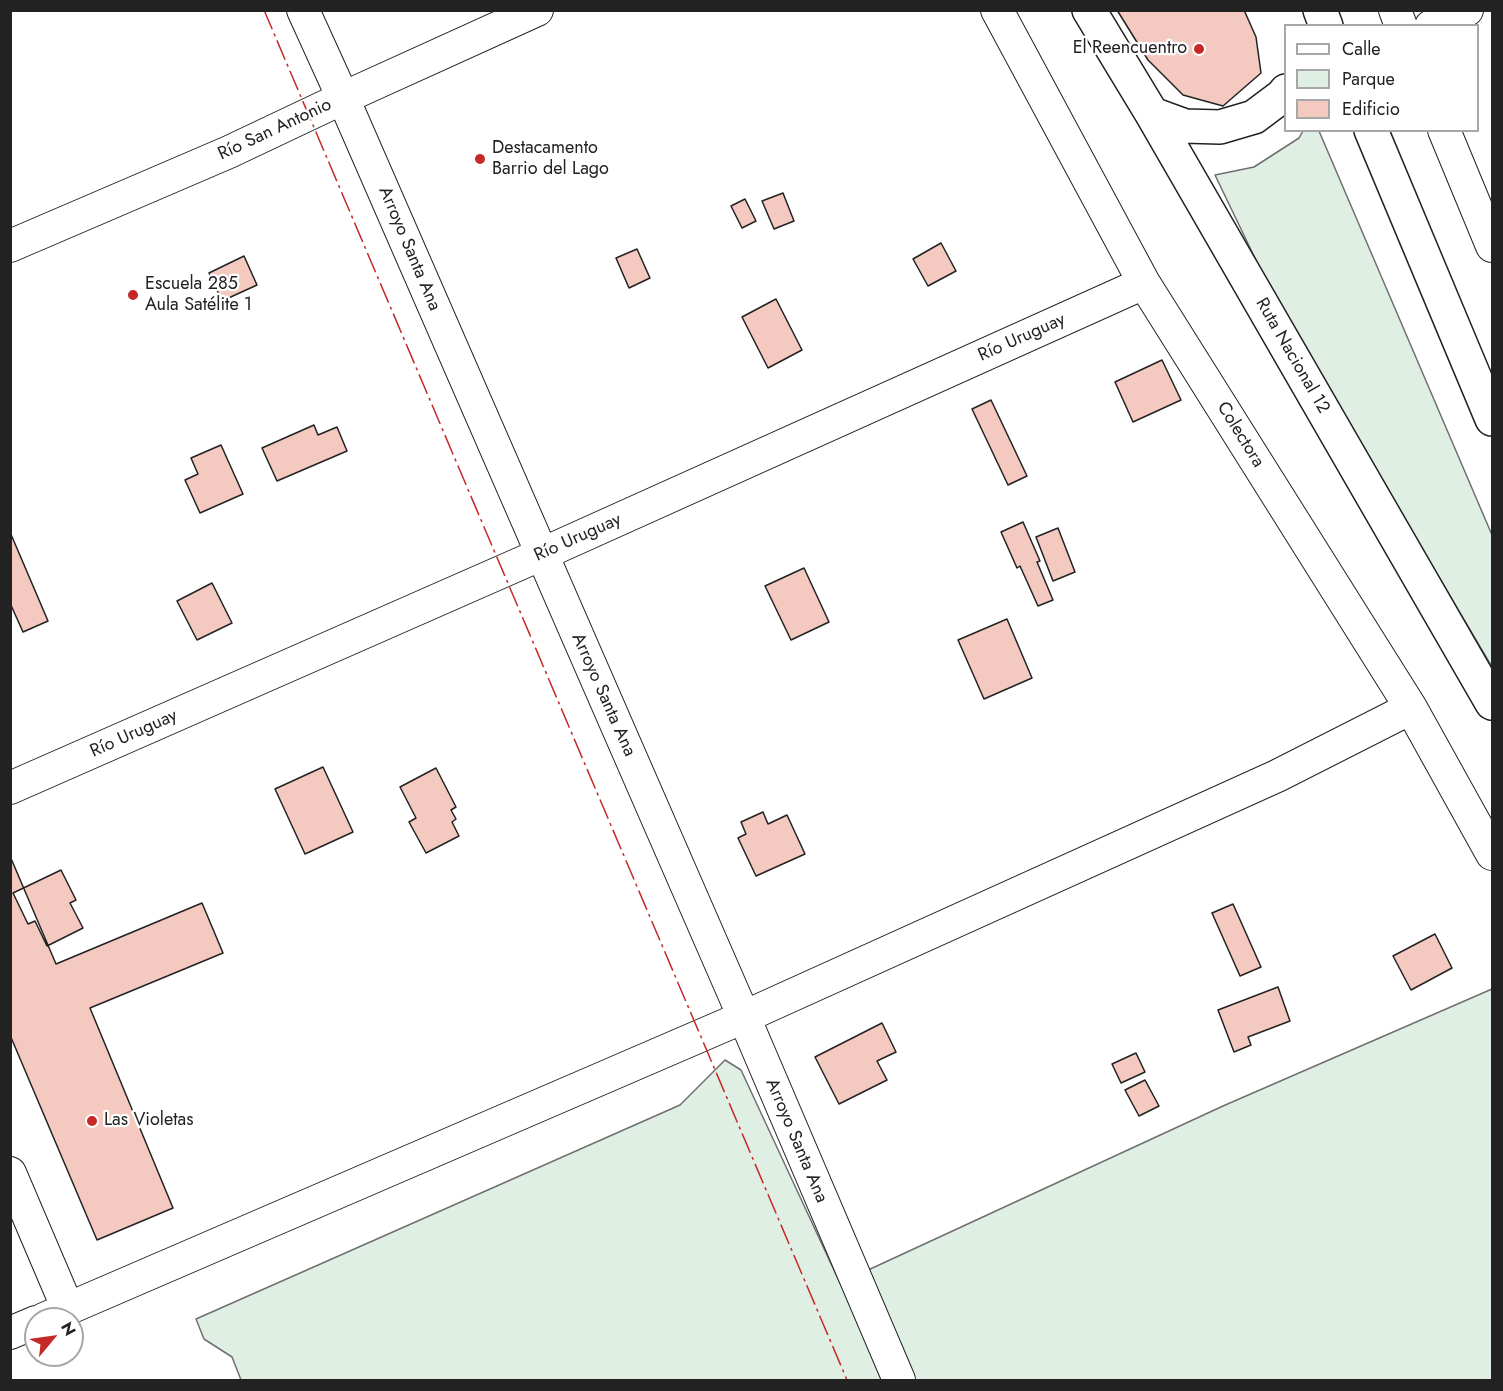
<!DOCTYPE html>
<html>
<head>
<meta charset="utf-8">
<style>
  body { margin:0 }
  #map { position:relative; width:1503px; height:1391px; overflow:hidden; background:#fff; font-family:Jost,sans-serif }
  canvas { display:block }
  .frame { position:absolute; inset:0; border:12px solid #222; pointer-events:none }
  .legend { position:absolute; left:1284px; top:24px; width:195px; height:108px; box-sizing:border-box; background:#fff; border:2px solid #a7a7a7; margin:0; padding:8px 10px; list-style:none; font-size:18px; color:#222 }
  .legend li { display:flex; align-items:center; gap:12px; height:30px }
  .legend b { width:30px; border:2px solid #a7a7a7 }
  .north { position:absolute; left:24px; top:1307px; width:60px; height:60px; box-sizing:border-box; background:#fff; border:2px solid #a7a7a7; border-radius:50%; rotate:61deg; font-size:16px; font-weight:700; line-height:24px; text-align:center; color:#222 }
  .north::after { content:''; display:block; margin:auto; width:21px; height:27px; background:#c62828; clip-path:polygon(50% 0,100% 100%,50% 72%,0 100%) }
</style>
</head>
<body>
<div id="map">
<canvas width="1503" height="1391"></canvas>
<div class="frame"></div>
<ul class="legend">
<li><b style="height:8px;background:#fff"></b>Calle</li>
<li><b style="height:16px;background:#e0efe3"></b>Parque</li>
<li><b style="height:16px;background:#f3c9c0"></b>Edificio</li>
</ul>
<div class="north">N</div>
</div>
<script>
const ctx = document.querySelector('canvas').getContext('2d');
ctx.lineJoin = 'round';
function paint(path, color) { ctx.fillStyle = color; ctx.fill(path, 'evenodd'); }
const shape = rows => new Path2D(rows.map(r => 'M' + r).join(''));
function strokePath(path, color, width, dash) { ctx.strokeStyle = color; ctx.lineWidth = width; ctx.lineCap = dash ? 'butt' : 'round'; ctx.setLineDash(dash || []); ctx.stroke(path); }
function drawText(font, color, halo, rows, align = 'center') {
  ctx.font = font + ' Jost,sans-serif'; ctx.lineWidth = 4.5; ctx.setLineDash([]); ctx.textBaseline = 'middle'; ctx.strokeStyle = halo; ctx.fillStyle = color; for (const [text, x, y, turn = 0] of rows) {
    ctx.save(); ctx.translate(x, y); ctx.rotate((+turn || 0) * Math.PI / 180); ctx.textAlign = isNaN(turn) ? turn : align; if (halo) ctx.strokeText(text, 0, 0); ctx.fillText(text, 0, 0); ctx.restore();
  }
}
const green = shape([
  [1303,131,1319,131,1492,535,1492,667,1278,306,1215,175,1254,167,1299,138,1303,131],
  [1492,989,1492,1380,241,1380,232,1357,204,1339,196,1319,680,1105,725,1060,741,1070,840,1283,1223,1106,1492,989]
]);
const building = shape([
  [1117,10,1244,10,1256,37,1261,73,1223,106,1183,95,1148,60,1117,10],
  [783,193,794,221,774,229,762,201,783,193],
  [745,199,756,221,742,228,731,206,745,199],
  [941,243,956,271,928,286,913,259,941,243],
  [637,249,650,278,629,288,616,258,637,249],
  [244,256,257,285,222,301,209,273,244,256],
  [776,299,802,350,768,368,742,317,776,299],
  [1162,360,1181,400,1133,422,1115,382,1162,360],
  [991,400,1027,476,1008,485,972,409,991,400],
  [314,425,318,435,337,427,347,451,277,481,262,448,314,425],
  [221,445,243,494,200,513,185,480,198,474,191,458,221,445],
  [1023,522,1040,561,1037,562,1053,600,1038,606,1020,566,1017,568,1001,532,1023,522],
  [1058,528,1075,572,1053,581,1036,537,1058,528],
  [10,532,48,621,23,632,10,603,10,532],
  [804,568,829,622,791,640,765,586,804,568],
  [212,583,232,623,197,640,177,601,212,583],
  [1007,619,1032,678,984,699,958,640,1007,619],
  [323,767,353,832,305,854,275,789,323,767],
  [436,768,456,807,451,810,456,819,452,822,459,836,426,853,409,822,416,818,400,787,436,768],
  [763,812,768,824,787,815,805,854,756,876,738,838,746,834,741,822,763,812],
  [10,856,56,964,202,903,223,953,90,1008,173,1208,97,1240,10,1035,10,856],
  [61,870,76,900,70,903,83,928,47,946,35,921,28,924,13,893,61,870],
  [1233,904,1261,967,1240,976,1212,913,1233,904],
  [1435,934,1452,968,1411,990,1393,956,1435,934],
  [1278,987,1290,1021,1248,1037,1251,1045,1234,1052,1218,1010,1278,987],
  [882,1023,896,1052,877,1061,887,1080,839,1104,815,1057,882,1023],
  [1136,1053,1145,1072,1121,1083,1112,1064,1136,1053],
  [1145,1080,1159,1106,1139,1116,1125,1090,1145,1080]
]);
const minor = shape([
  [303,10,343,98,744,1017,899,1380],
  [997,10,1144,283,1411,708,1492,854],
  [1395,10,1401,26],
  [1431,26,1467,10],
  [1444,130,1492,246],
  [10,246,229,152,343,98,537,10],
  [10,788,542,554,1144,283],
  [10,1173,68,1309],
  [44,1319,744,1017,1277,776,1411,708],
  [10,1333,36,1322]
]);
const highway = shape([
  [1089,10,1152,114,1492,703],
  [1320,10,1326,26],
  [1152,114,1185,126,1220,127,1254,117,1282,96,1286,91],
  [1371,130,1492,419]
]);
const power = shape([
  [264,10,847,1380]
]);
const markers = [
  [1199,49,6,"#c62828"],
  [480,159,6,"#c62828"],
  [133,295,6,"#c62828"],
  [92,1121,6,"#c62828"]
];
const poiNames = [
  ["El Reencuentro",1187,49,"right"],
  ["Destacamento",492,149],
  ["Barrio del Lago",492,170],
  ["Escuela 285",145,285],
  ["Aula Satélite 1",145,306],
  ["Las Violetas",104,1121]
];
const streetNames = [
  ["Río San Antonio",275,130,-25],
  ["Arroyo Santa Ana",409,249,67],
  ["Río Uruguay",1022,338,-24],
  ["Ruta Nacional 12",1292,356,60],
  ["Colectora",1240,435,58],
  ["Río Uruguay",578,538,-24],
  ["Arroyo Santa Ana",603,695,66],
  ["Río Uruguay",134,734,-24],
  ["Arroyo Santa Ana",796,1141,67]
];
paint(green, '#e0efe3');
strokePath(green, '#6f6f6f', 1.5);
paint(building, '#f3c9c0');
strokePath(building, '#222', 1.5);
strokePath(minor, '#222', 34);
strokePath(highway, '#222', 36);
strokePath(minor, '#fff', 32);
strokePath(highway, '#fff', 33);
strokePath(power, '#c62828', 1.5, [21, 4.5, 3, 4.5]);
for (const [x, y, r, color] of markers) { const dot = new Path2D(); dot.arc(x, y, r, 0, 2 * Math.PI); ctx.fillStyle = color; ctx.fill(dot); strokePath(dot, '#fff', 2); }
drawText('18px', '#222', '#fff', poiNames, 'left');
drawText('18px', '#222', '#fff', streetNames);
</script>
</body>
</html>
